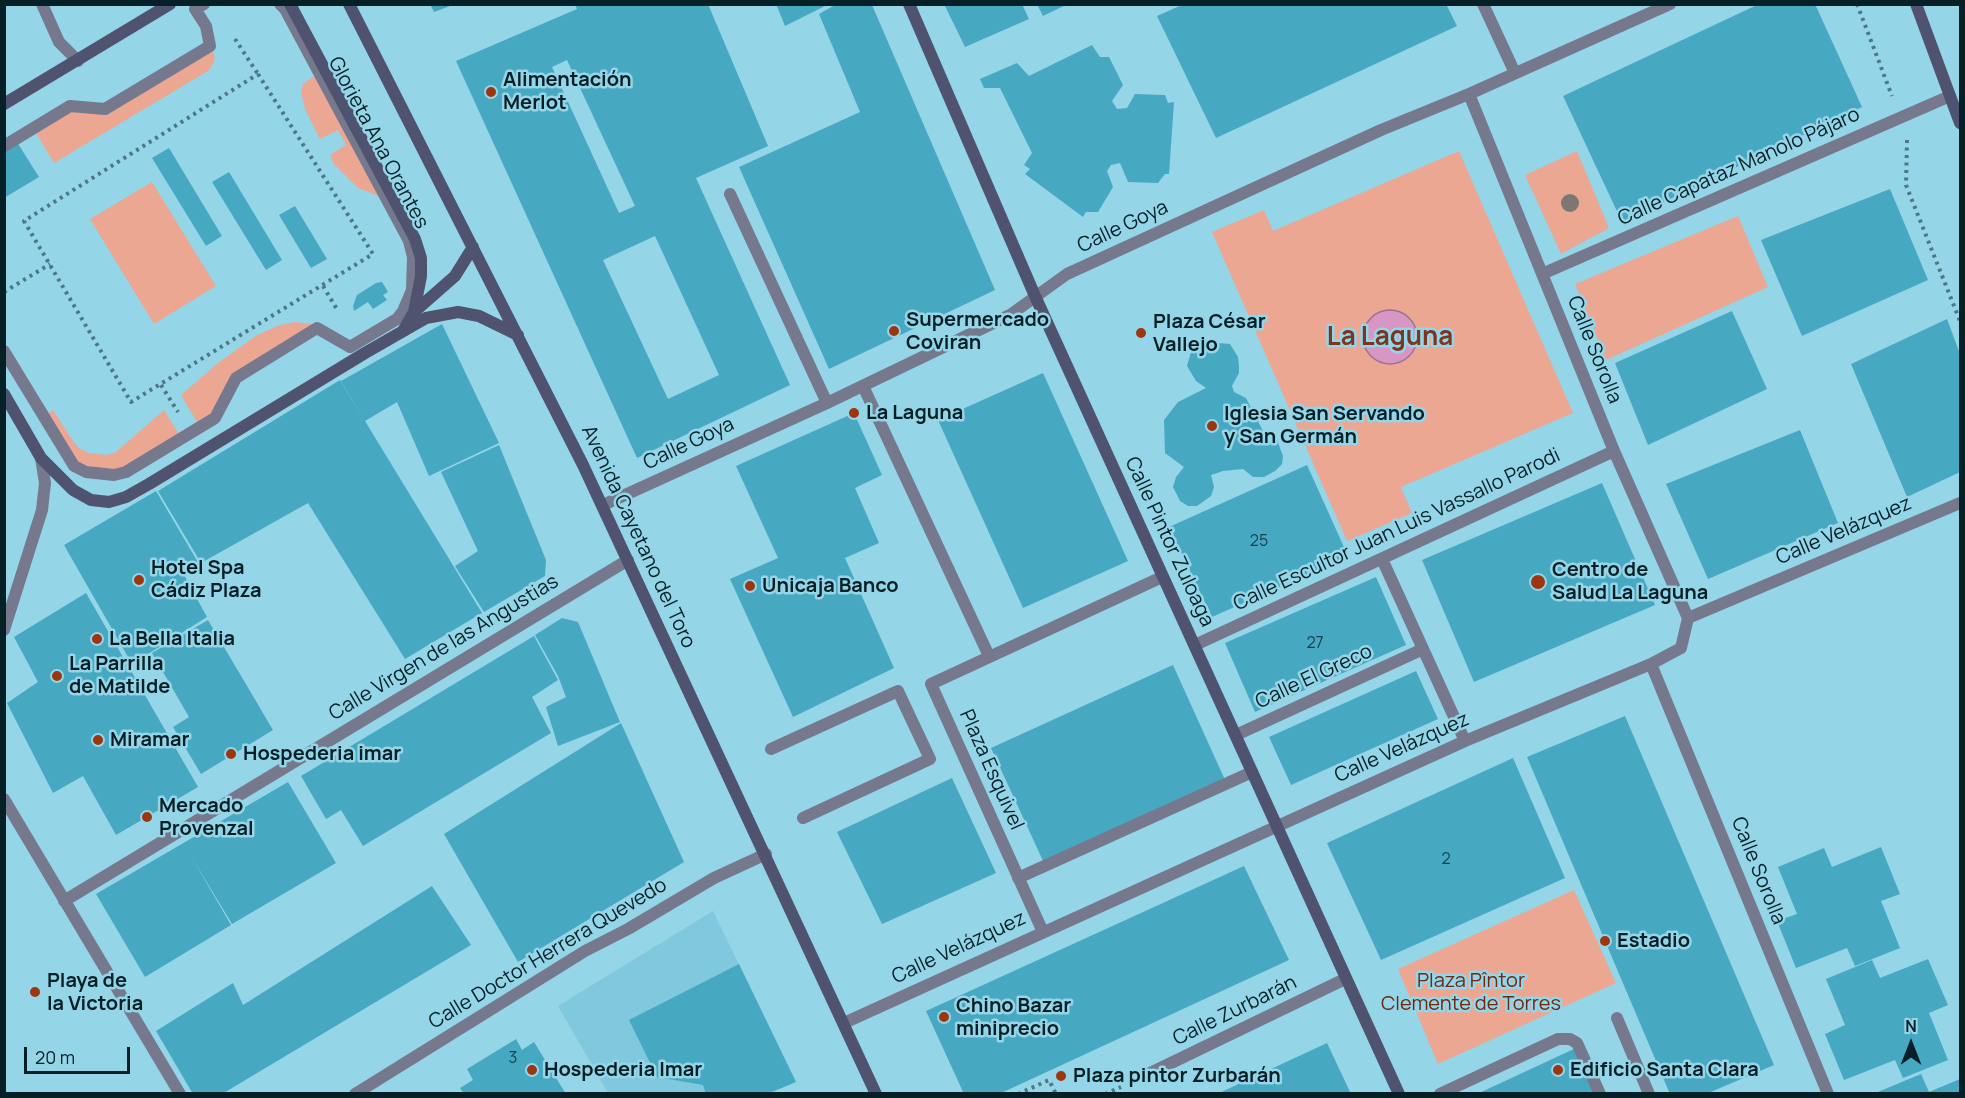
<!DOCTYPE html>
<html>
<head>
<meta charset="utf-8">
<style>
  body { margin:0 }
  #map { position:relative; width:1965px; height:1098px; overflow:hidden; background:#95d5e8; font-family:Manrope,sans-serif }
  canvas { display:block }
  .frame { position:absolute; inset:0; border:6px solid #052027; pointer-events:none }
  .north { position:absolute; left:1881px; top:1014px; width:60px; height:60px; -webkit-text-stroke:4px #95d5e8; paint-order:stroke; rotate:0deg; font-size:16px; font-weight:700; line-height:24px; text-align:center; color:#052027 }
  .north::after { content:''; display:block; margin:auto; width:21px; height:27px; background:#052027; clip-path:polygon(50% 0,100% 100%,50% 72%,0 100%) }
  .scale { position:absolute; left:24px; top:1047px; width:106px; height:27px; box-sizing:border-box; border:3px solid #052027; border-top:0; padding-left:8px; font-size:18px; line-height:21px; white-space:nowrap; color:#052027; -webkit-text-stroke:4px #95d5e8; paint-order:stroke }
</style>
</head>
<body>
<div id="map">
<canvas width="1965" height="1098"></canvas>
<div class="frame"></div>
<div class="north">N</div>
<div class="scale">20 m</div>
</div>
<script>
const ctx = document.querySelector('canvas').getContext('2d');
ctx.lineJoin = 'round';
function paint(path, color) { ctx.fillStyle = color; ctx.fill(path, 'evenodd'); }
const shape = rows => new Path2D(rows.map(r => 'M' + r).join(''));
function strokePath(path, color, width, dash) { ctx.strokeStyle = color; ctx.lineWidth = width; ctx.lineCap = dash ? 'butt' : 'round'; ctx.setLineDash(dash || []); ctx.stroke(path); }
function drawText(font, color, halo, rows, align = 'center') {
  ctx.font = font + ' Manrope,sans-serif'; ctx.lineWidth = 5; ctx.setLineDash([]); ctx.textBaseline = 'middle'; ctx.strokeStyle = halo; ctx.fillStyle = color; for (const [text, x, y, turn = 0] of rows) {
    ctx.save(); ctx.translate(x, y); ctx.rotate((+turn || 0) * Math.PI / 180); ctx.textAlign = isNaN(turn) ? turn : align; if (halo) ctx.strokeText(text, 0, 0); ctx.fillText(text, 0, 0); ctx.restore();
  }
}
const built = shape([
  [713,911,796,1082,767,1093,608,1093,558,1006]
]);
const green = shape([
  [210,46,215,57,213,64,208,71,54,163,33,128,70,106,105,109],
  [318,73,383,194,376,195,358,188,334,164,330,155,346,145,338,130,320,139,305,109,301,93,303,84],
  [1459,151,1573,413,1401,487,1412,513,1347,541,1212,232,1264,210,1273,231],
  [1577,151,1609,228,1561,254,1525,175],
  [152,182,216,286,154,324,90,219],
  [1738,216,1768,287,1606,360,1575,284],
  [295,322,311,324,317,328,236,378,215,418,200,427,181,395,218,363,257,335,280,325],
  [53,410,73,441,79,448,89,453,107,455,116,452,164,410,182,439,126,472,86,472,44,416],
  [1574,890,1616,983,1438,1064,1398,969]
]);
const water = shape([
  '1363 337a27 27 0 1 1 54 0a27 27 0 1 1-54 0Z'
]);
const building = shape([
  [430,4,453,4,453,5,434,12],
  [575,4,708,4,768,146,696,178,790,385,637,458,456,61,577,9],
  [567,60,635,206,619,213,552,67],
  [655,236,719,375,668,399,603,260],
  [776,4,829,4,785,26],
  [944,4,1022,4,1029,19,965,47],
  [1037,4,1068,4,1043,16],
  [1184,4,1446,4,1457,26,1216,138,1157,16],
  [1759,4,1815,4,1862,107,1622,222,1563,96],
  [835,5,872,5,995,290,829,369,739,167,860,112,819,14],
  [1092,45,1100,57,1109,57,1123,85,1112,101,1117,109,1127,108,1135,94,1165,95,1168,103,1174,102,1169,174,1165,174,1158,183,1128,182,1120,163,1111,165,1107,171,1113,187,1098,212,1086,212,1083,217,1025,174,1030,169,1024,165,1032,153,1000,88,984,88,980,79,1017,63,1029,76],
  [15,139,39,177,4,198,4,146],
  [169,148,222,236,206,246,152,158],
  [229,172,282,260,266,270,212,182],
  [1890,189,1928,280,1802,336,1761,240],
  [295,206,327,259,311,268,279,215],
  [382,282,388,292,383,295,387,300,373,309,368,302,354,311,353,306,357,295,376,283],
  [1732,311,1767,389,1648,445,1615,363],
  [1947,319,1960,354,1960,472,1907,497,1851,364],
  [442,324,499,443,429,476,397,402,365,421,341,381],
  [1207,342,1230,344,1238,357,1239,366,1239,373,1232,386,1234,392,1246,398,1264,433,1277,440,1283,456,1282,464,1275,471,1264,477,1253,477,1243,469,1223,471,1211,475,1214,487,1211,496,1197,506,1188,506,1180,501,1173,487,1176,477,1184,467,1165,453,1164,420,1178,402,1206,388,1196,381,1187,366,1191,352],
  [1043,373,1128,561,1023,608,938,420],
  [340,380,482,613,405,659,308,503,201,563,158,491],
  [854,413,882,475,855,488,879,543,845,558,894,668,793,717,730,579,778,558,736,466],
  [1800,430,1838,523,1708,579,1666,484],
  [499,445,546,560,545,576,484,612,455,566,478,551,441,472],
  [1307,465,1348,556,1212,617,1169,527],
  [1602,483,1655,605,1474,682,1422,560],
  [156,491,199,564,183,573,207,617,132,664,64,545],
  [1376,577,1406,645,1255,712,1225,643],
  [86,593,198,787,116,835,83,776,53,793,7,703,38,682,14,637],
  [562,618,578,622,620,722,558,746,546,707,566,697,558,676,535,635],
  [208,620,273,730,201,774,173,727,189,717,152,653],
  [534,636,558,680,532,697,551,733,363,846,341,810,326,819,301,776],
  [1173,665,1225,780,1044,863,991,748],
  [1416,671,1438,719,1291,785,1269,737],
  [1625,716,1774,1065,1706,1094,1670,1094,1527,757],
  [621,723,684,862,518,962,444,834],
  [1513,758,1565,878,1381,960,1327,843],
  [952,778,996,873,882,924,837,832],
  [288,782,336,863,232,924,191,856,231,925,145,977,96,894],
  [1881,847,1900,894,1881,901,1900,948,1855,966,1847,948,1796,968,1777,921,1797,914,1778,867,1824,848,1832,867],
  [1244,866,1289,960,999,1094,964,1094,926,1011],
  [432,886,471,945,222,1094,193,1094,156,1031,233,983,243,1005],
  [1928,959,1948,1005,1929,1013,1948,1060,1903,1078,1895,1060,1844,1080,1825,1034,1845,1025,1826,979,1872,960,1880,978],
  [739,964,796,1082,767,1094,706,1094,703,1085,657,1077,629,1020],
  [516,1039,522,1050,534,1042,566,1094,464,1094,460,1088,473,1080,467,1069],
  [1327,1043,1351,1094,1217,1094],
  [1578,1047,1599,1094,1477,1094],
  [1921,1074,1929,1092,1960,1079,1960,1094,1873,1094]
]);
const path = shape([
  [1857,4,1892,96],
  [235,39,258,74],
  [258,74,373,254,131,402,24,221,258,74],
  [1907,140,1906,185,1960,321],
  [323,286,338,311],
  [4,292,50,264],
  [161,385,178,412],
  [4,485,4,487],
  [1018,1094,1049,1080,1056,1094],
  [1105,1094,1121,1087]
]);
const street = shape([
  [42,4,59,42,78,61],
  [1483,4,1515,73],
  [1469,94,1614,451,1688,618],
  [4,146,70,106,105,109,210,46,206,26,195,9,204,4],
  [730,194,827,403],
  [1542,274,1950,96],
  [4,351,74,466,86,472,114,475,126,472,215,418,236,378,317,328,350,347,397,319,403,311,412,290,413,257,409,241,285,9,280,4],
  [863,386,989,656],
  [603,505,827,403,1010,315,1067,274,1381,130,1469,94,1670,4],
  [1382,559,1465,741],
  [1688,618,1960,503],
  [4,630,42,510,45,483,41,458],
  [1195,645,1614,451],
  [1651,664,1828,1094],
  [1236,735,1423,649],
  [771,749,898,691,930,759,803,818],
  [4,799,180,1094],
  [1018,878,1252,772],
  [64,901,628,560],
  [1043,932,931,684,1162,577],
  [1617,1018,1649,1094],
  [844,1023,1465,741,1651,664,1681,648,1688,618],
  [1142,1077,1345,979],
  [355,1094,585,951,628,929,714,878,766,854],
  [1440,1094,1558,1039,1570,1039,1577,1043,1600,1094]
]);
const secondary = shape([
  [290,4,415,239,421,258,421,276,414,312,404,329],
  [349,4,583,465,876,1094],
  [909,4,1035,296,1399,1094],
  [1916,4,1960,123],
  [4,104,170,4],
  [414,312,455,276,473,247],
  [4,394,41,458,73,490,91,500,109,502,126,497,149,484,365,353,426,318,458,312,479,316,518,335]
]);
const trees = [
  [1570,203]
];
const markers = [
  [491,92,6,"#9c360f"],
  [894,331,6,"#9c360f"],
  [1141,333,6,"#9c360f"],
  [854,413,6,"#9c360f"],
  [1212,426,6,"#9c360f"],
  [139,580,6,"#9c360f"],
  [1538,582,8,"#9c360f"],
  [750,586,6,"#9c360f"],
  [97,639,6,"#9c360f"],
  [57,676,6,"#9c360f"],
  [98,740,6,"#9c360f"],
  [231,754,6,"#9c360f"],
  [147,817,6,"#9c360f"],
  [1605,941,6,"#9c360f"],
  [35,992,6,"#9c360f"],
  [944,1017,6,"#9c360f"],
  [532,1070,6,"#9c360f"],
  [1558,1070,6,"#9c360f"],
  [1061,1076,6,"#9c360f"]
];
const numberNames = [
  ["25",1259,542],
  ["27",1315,644],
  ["2",1446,860],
  ["3",513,1059]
];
const poiNames = [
  ["Alimentación",503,80],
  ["Merlot",503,103],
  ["Supermercado",906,320],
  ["Coviran",906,343],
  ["Plaza César",1153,322],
  ["Vallejo",1153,345],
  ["La Laguna",866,413],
  ["Iglesia San Servando",1224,414],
  ["y San Germán",1224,437],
  ["Hotel Spa",151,568],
  ["Cádiz Plaza",151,591],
  ["Centro de",1552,570],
  ["Salud La Laguna",1552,593],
  ["Unicaja Banco",762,586],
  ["La Bella Italia",109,639],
  ["La Parrilla",69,664],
  ["de Matilde",69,687],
  ["Miramar",110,740],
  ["Hospederia imar",243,754],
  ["Mercado",159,806],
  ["Provenzal",159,829],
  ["Estadio",1617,941],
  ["Playa de",47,981],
  ["la Victoria",47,1004],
  ["Chino Bazar",956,1006],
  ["miniprecio",956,1029],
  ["Hospederia Imar",544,1070],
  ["Edificio Santa Clara",1570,1070],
  ["Plaza pintor Zurbarán",1073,1076]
];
const streetNames = [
  ["Glorieta Ana Orantes",378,143,62],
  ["Calle Capataz Manolo Pájaro",1739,167,-24],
  ["Calle Goya",1123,227,-25],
  ["Calle Sorolla",1594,350,68],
  ["Calle Goya",689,444,-25],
  ["Calle Escultor Juan Luis Vassallo Parodi",1397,530,-25],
  ["Calle Velázquez",1844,531,-23],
  ["Avenida Cayetano del Toro",638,537,65],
  ["Calle Pintor Zuloaga",1169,542,65],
  ["Calle Virgen de las Angustias",444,648,-31],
  ["Calle El Greco",1314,677,-25],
  ["Calle Velázquez",1402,748,-24],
  ["Plaza Esquivel",991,770,66],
  ["Calle Sorolla",1758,871,68],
  ["Calle Velázquez",959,948,-25],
  ["Calle Doctor Herrera Quevedo",548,954,-31],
  ["Calle Zurbarán",1235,1011,-26]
];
const parkNames = [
  ["Plaza Pîntor",1471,981],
  ["Clemente de Torres",1471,1004]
];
const districtNames = [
  ["La Laguna",1390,338]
];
paint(built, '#7fc8dd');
paint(green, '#eba791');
paint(water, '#d796c3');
strokePath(water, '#987394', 1.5);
paint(building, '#47a8c2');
strokePath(path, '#4b7884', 4, [3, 4.5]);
strokePath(street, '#76798d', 12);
strokePath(secondary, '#4f5370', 12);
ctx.fillStyle = '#7e7673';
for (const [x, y] of trees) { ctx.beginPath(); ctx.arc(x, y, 9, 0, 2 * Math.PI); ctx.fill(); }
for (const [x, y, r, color] of markers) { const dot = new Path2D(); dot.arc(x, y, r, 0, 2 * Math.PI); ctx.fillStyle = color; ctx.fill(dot); strokePath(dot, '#95d5e8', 2); }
drawText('16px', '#16424e', null, numberNames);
drawText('bold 20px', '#052027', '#95d5e8', poiNames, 'left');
drawText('20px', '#052027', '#95d5e8', streetNames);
drawText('20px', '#6c2913', '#95d5e8', parkNames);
drawText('bold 26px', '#793620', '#95d5e8', districtNames);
</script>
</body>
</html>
